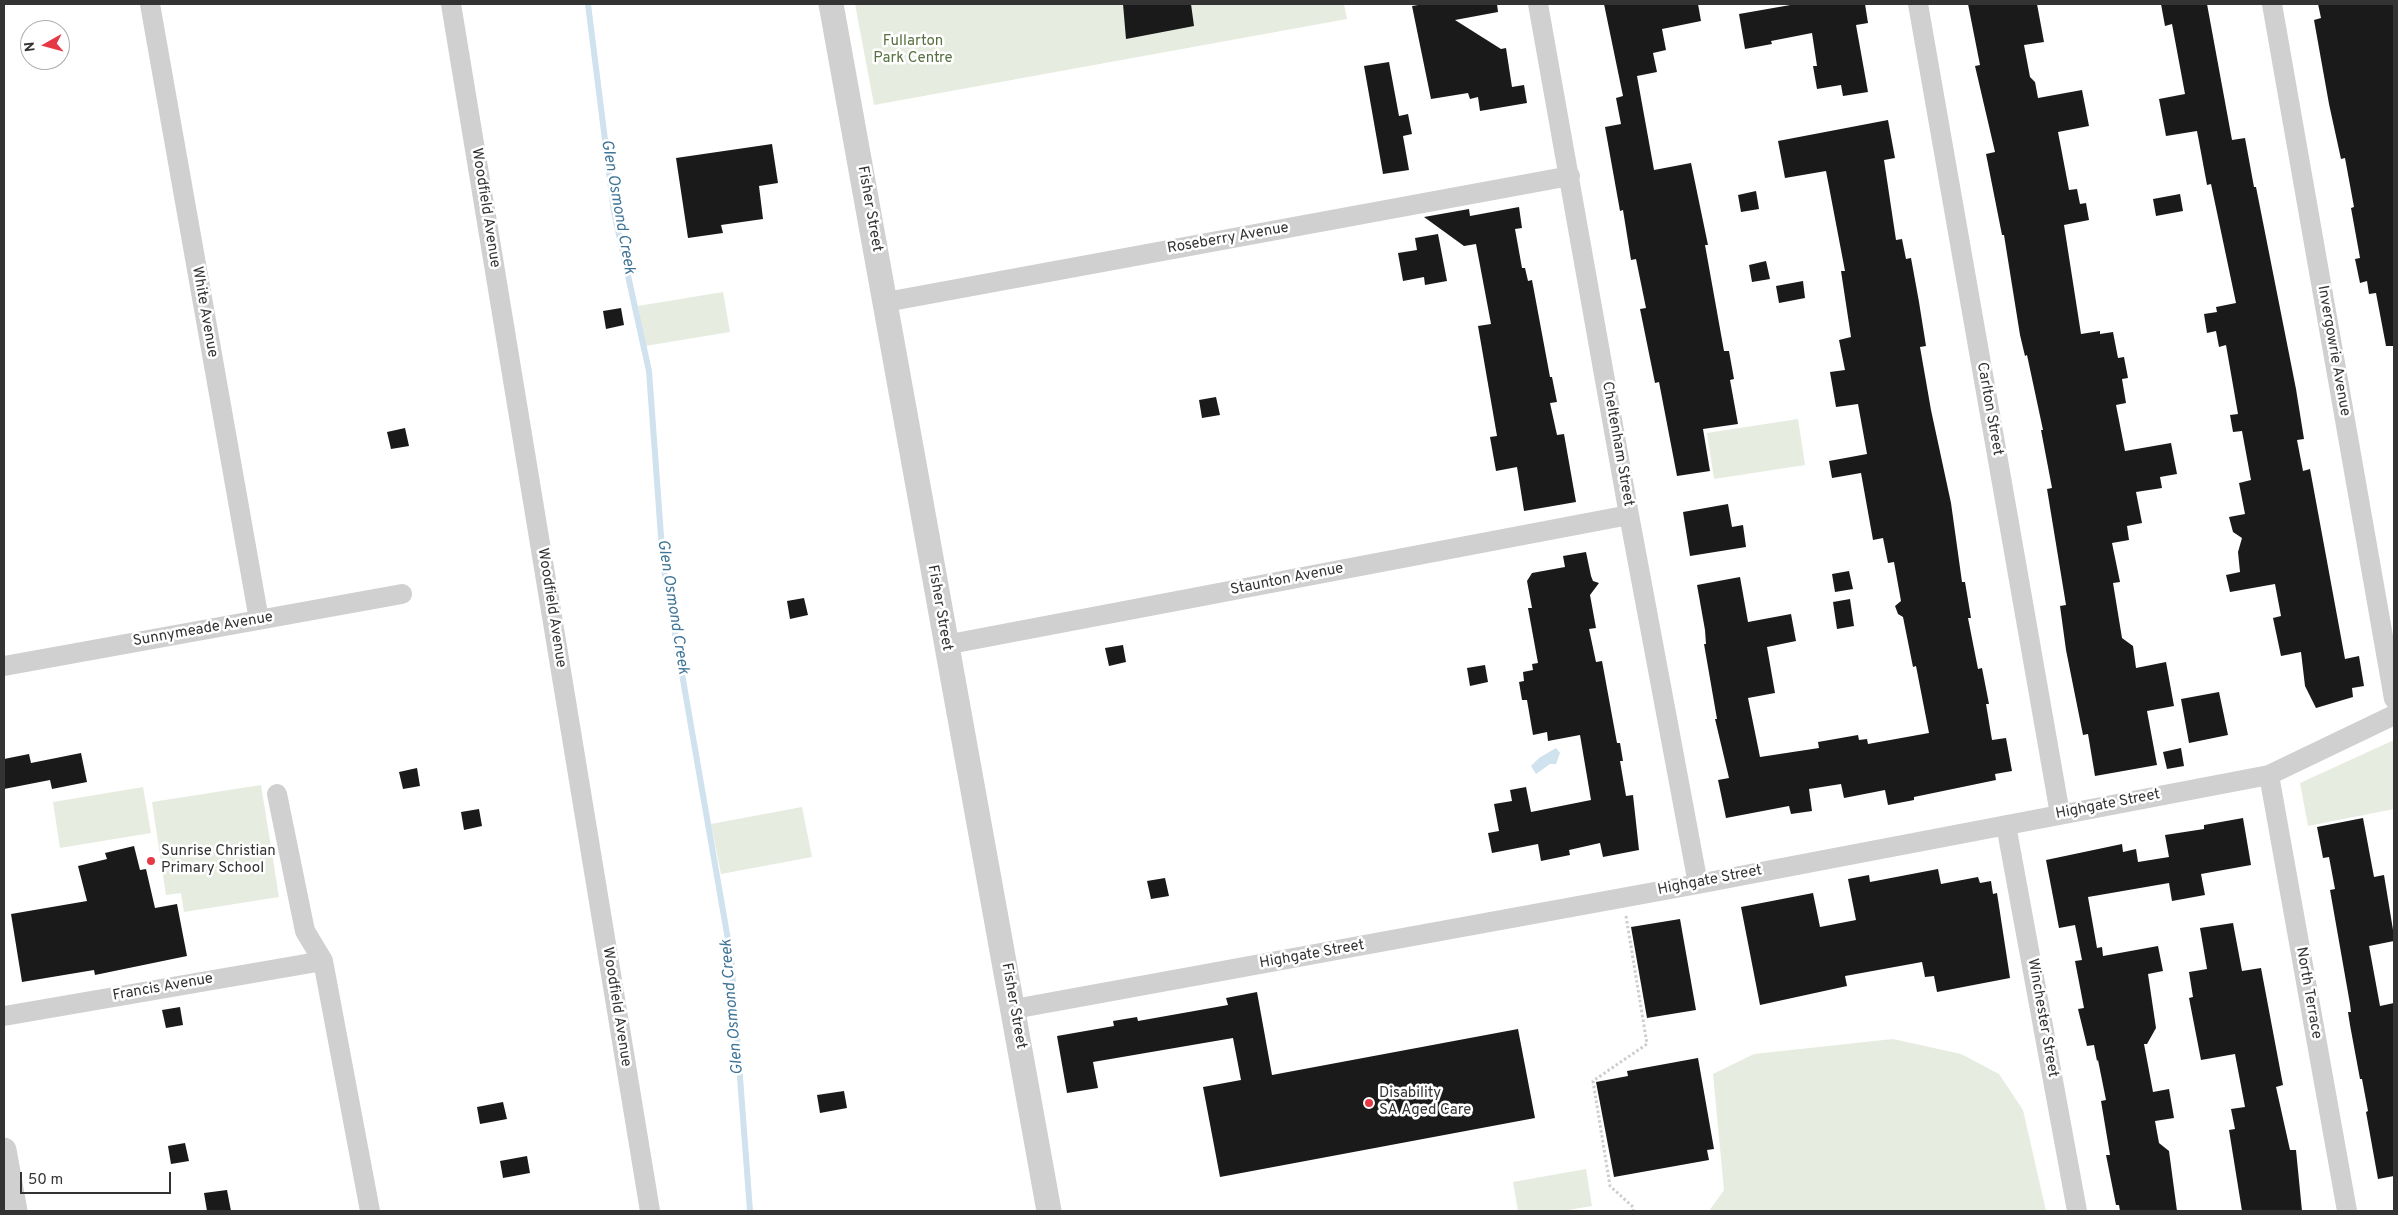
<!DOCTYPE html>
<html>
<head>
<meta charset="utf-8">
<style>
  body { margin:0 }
  #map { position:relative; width:2398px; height:1215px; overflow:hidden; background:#fff; font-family:Overpass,sans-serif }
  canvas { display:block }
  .frame { position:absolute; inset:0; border:5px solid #333; pointer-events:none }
  .north { position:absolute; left:20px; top:20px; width:50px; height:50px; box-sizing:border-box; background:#fff; border:1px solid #adadad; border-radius:50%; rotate:263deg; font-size:14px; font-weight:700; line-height:20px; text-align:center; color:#333 }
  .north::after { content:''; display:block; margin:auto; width:18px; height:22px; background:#e63946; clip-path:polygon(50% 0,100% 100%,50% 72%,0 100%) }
  .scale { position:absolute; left:20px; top:1172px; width:151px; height:22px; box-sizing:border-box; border:2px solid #333; border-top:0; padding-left:6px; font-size:15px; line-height:18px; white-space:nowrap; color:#333; -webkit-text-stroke:4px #fff; paint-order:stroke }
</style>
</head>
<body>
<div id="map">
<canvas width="2398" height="1215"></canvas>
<div class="frame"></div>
<div class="north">N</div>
<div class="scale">50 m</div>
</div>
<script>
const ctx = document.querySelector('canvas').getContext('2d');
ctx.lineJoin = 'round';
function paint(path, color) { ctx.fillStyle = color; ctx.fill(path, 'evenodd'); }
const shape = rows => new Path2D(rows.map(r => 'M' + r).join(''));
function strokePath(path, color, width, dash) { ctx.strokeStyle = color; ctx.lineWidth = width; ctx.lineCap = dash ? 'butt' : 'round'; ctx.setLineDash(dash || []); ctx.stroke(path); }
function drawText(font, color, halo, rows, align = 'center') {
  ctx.font = font + ' Overpass,sans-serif'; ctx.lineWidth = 5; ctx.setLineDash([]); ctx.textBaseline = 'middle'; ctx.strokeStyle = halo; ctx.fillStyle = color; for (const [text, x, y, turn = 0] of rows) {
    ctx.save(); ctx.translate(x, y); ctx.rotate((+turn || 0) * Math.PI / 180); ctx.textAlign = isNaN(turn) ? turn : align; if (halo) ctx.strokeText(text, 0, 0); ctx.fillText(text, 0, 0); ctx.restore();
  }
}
const green = shape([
  [855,4,1344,4,1347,19,874,105],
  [723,292,730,332,645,346,638,306],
  [1798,419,1805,465,1714,479,1707,433],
  [2394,740,2394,809,2308,826,2300,783],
  [261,785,279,897,184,912,181,893,166,895,152,802],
  [143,787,151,833,60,848,53,802],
  [802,807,812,857,721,874,711,824],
  [1893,1039,1961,1054,1999,1074,2023,1110,2046,1211,1709,1211,1724,1190,1713,1074,1754,1054],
  [1586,1169,1592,1206,1562,1211,1518,1211,1513,1182]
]);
const water = shape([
  [1556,748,1560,753,1556,764,1550,764,1536,774,1531,766,1539,758]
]);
const stream = shape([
  [588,4,614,212,649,371,663,564,731,957,750,1211]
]);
const building = shape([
  [1123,4,1191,4,1194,26,1126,39],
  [1424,4,1497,4,1498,12,1455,20,1501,49,1506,48,1512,87,1524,85,1527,103,1480,111,1478,97,1470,99,1468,93,1431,99,1412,6],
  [1604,4,1698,4,1701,21,1662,29,1666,50,1653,53,1657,72,1637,76,1654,170,1691,163,1708,245,1705,245,1724,351,1729,351,1734,379,1730,380,1738,424,1703,429,1710,471,1677,476,1659,382,1655,383,1640,309,1646,308,1636,259,1631,260,1623,210,1620,211,1605,127,1621,124,1616,98,1623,96],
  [1796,4,1865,4,1868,23,1856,25,1868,92,1843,96,1841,85,1817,89,1813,66,1817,66,1812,33,1771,41,1772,44,1745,49,1739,14],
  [1968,4,2037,4,2044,42,2024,45,2030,77,2035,82,2038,98,2082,90,2089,126,2058,132,2069,190,2077,189,2080,204,2086,203,2089,220,2064,225,2081,334,2100,331,2100,334,2113,332,2118,358,2124,357,2128,378,2122,379,2126,403,2116,405,2125,451,2171,443,2177,474,2160,477,2162,488,2136,492,2142,523,2127,526,2129,540,2112,543,2120,582,2113,583,2122,638,2133,646,2136,668,2166,662,2174,706,2147,711,2157,765,2095,776,2088,734,2083,735,2066,650,2060,606,2066,605,2047,489,2052,488,2041,430,2043,430,2027,355,2025,356,2020,335,2004,235,2002,235,1986,154,1995,152,1975,66,1980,65],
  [2161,4,2207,4,2232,140,2245,138,2254,187,2256,187,2296,389,2304,439,2297,440,2303,471,2310,469,2345,659,2359,656,2364,686,2352,688,2353,697,2316,708,2305,686,2301,652,2281,656,2273,618,2281,616,2275,584,2230,592,2226,575,2240,572,2238,552,2242,538,2233,532,2229,517,2245,514,2239,483,2251,480,2242,431,2233,432,2230,415,2238,414,2226,345,2219,347,2216,331,2207,333,2204,314,2217,312,2216,307,2236,303,2211,184,2207,185,2197,131,2166,136,2159,99,2185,94,2172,24,2165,26],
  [2318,4,2394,4,2394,346,2386,346,2376,293,2369,294,2367,281,2360,283,2355,259,2360,258,2351,208,2354,207,2345,158,2341,159,2329,104,2314,20,2321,18],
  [1389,62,1399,116,1408,114,1412,134,1403,136,1409,170,1383,174,1364,66],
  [1888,120,1895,158,1884,160,1896,240,1902,239,1906,259,1911,258,1919,302,1926,346,1920,347,1931,410,1951,503,1962,582,1965,582,1971,618,1968,618,1978,669,1982,668,1989,704,1986,704,1992,740,2006,738,2012,771,1995,774,1996,780,1914,797,1914,800,1888,805,1885,790,1844,798,1841,784,1809,789,1812,811,1791,814,1789,806,1726,818,1718,780,1729,778,1715,719,1717,719,1704,644,1706,644,1705,630,1697,585,1740,577,1748,622,1791,614,1796,641,1767,647,1775,693,1748,698,1760,757,1819,748,1818,742,1858,735,1859,740,1867,739,1868,744,1929,733,1916,666,1913,667,1903,617,1898,614,1895,606,1901,601,1894,562,1888,563,1883,538,1873,540,1861,473,1832,478,1829,461,1867,454,1858,404,1836,407,1830,372,1845,370,1839,340,1851,337,1841,271,1845,271,1826,171,1785,178,1778,141],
  [772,144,778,183,759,186,763,219,721,225,723,233,688,238,676,158],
  [1756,191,1759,209,1741,212,1738,195],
  [2180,194,2183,211,2156,216,2153,199],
  [1519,207,1522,228,1515,229,1522,268,1525,268,1528,281,1532,280,1550,377,1552,377,1557,402,1550,403,1557,435,1564,434,1576,502,1524,511,1517,467,1496,471,1490,437,1497,436,1478,326,1491,324,1476,244,1464,246,1424,217,1469,209,1470,216],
  [1438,234,1447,281,1425,285,1424,277,1403,281,1398,253,1417,250,1415,238],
  [1766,261,1770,279,1752,282,1749,265],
  [1803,281,1805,298,1779,303,1776,286],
  [621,308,624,325,606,329,603,311],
  [1216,397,1220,415,1202,418,1199,400],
  [405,428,409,446,391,449,387,432],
  [1728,504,1732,527,1743,525,1746,547,1690,556,1683,512],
  [1586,552,1591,576,1593,581,1599,583,1590,595,1596,628,1589,629,1596,662,1602,661,1617,743,1620,743,1623,761,1620,761,1626,796,1633,795,1639,850,1603,857,1600,843,1569,850,1570,855,1541,861,1538,844,1492,853,1488,833,1499,831,1494,804,1512,801,1510,790,1526,787,1531,812,1591,800,1580,735,1548,741,1547,732,1533,735,1527,700,1522,700,1519,682,1524,681,1523,672,1533,670,1532,664,1538,663,1528,608,1532,608,1527,581,1532,573,1565,567,1563,556],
  [1849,571,1853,589,1835,592,1832,574],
  [804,598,808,615,790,619,787,601],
  [1850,599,1854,626,1837,629,1833,602],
  [1123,645,1126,662,1109,666,1105,648],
  [1485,665,1488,682,1470,686,1467,668],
  [2219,692,2228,735,2189,743,2181,699],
  [2181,748,2184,766,2167,769,2163,752],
  [81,753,87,782,52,789,50,780,4,789,4,759,29,754,31,763],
  [417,768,420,786,403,789,399,772],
  [479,809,482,826,464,830,461,812],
  [2243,818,2251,865,2201,874,2205,895,2172,901,2169,883,2088,897,2097,948,2102,947,2103,956,2158,946,2163,971,2148,974,2156,1028,2147,1044,2144,1044,2153,1092,2169,1089,2174,1118,2155,1121,2159,1143,2169,1151,2177,1211,2120,1211,2119,1205,2116,1205,2106,1155,2110,1155,2101,1101,2106,1100,2098,1060,2097,1061,2094,1045,2087,1046,2078,1009,2084,1008,2075,961,2082,960,2075,925,2059,928,2046,860,2122,844,2123,852,2136,849,2138,862,2169,857,2165,835,2204,829,2204,825],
  [2363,818,2374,877,2384,875,2394,936,2394,941,2369,946,2380,1006,2394,1003,2394,1176,2378,1179,2366,1112,2368,1111,2362,1079,2360,1079,2350,1025,2348,1012,2351,1012,2350,1004,2330,890,2335,889,2329,857,2323,858,2317,827],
  [134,846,140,870,146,869,155,908,177,904,187,956,95,975,94,970,22,982,11,914,87,901,78,866,107,859,105,853],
  [1938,869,1941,884,1978,877,1980,883,1991,881,1993,894,1997,893,2010,978,1937,992,1934,976,1925,977,1922,962,1845,976,1847,986,1760,1005,1741,907,1813,893,1820,927,1856,920,1848,879,1869,875,1870,882],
  [1165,878,1169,896,1151,899,1147,881],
  [1680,919,1696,1010,1647,1018,1631,927],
  [2233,923,2242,971,2261,968,2283,1085,2276,1087,2290,1150,2296,1150,2302,1211,2242,1211,2229,1130,2235,1129,2231,1109,2245,1107,2235,1054,2201,1060,2189,998,2193,997,2189,972,2207,969,2200,928],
  [1257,992,1272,1075,1518,1029,1535,1118,1220,1177,1203,1087,1241,1080,1233,1038,1093,1062,1098,1088,1067,1093,1057,1036,1114,1026,1113,1021,1137,1017,1138,1021,1228,1005,1226,998],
  [180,1007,183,1025,166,1028,162,1010],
  [1698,1058,1714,1149,1707,1150,1709,1160,1614,1177,1596,1082,1628,1076,1627,1071],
  [844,1091,847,1108,820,1113,817,1095],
  [503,1102,507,1119,480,1124,477,1107],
  [185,1143,189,1161,171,1164,168,1146],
  [527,1156,530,1173,503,1178,500,1161],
  [227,1190,231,1211,207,1211,204,1193]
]);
const path = shape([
  [1626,916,1647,1044,1593,1081,1610,1186,1633,1207,1633,1211]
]);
const minor = shape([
  [150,4,259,620],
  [451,4,650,1211],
  [1538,4,1629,515,1698,884],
  [1918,4,2060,814],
  [2272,4,2394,699],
  [886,302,1570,176],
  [945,645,1629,515],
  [4,666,402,594],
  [2269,775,2347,1211],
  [277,794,305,931,323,961,370,1211],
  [2006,825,2077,1211],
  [1014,1009,1698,884,2269,775,2394,715],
  [4,1016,323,961]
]);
const tertiary = shape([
  [831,4,1049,1211],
  [4,1150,15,1211]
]);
const markers = [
  [151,861,5,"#e63946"],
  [1369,1103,5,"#e63946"]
];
const parkNames = [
  ["Fullarton",913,42],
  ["Park Centre",913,59]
];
const streetNames = [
  ["Woodfield Avenue",485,208,81],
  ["Fisher Street",869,209,80],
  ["Roseberry Avenue",1228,239,-10],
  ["White Avenue",204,312,80],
  ["Invergowrie Avenue",2333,351,80],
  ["Carlton Street",1989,409,80],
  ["Cheltenham Street",1617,444,80],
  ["Staunton Avenue",1287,580,-11],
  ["Woodfield Avenue",551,608,81],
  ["Fisher Street",939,608,80],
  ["Sunnymeade Avenue",203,630,-10],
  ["Highgate Street",2108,805,-11],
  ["Highgate Street",1710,881,-11],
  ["Highgate Street",1312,955,-10],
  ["Francis Avenue",163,988,-10],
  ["North Terrace",2308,993,80],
  ["Fisher Street",1013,1006,80],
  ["Woodfield Avenue",616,1007,81],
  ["Winchester Street",2042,1018,80]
];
const poiNames = [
  ["Sunrise Christian",161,852],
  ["Primary School",161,869],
  ["Disability",1379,1094],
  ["SA Aged Care",1379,1111]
];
const waterNames = [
  ["Glen Osmond Creek",617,207,80],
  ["Glen Osmond Creek",672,607,81],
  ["Glen Osmond Creek",733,1007,-95]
];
paint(green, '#e6ecdf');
paint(water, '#cfe2ee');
strokePath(stream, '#cfe2ee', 6);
paint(building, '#1a1a1a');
strokePath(path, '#cdcdcd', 3, [2.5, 2.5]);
strokePath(minor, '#d0d0d0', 20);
strokePath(tertiary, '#d0d0d0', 25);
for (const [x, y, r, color] of markers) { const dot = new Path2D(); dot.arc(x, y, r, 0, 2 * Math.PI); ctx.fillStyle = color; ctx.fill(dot); strokePath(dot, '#fff', 2); }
drawText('15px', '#56703f', '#fff', parkNames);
drawText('15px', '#333', '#fff', streetNames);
drawText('15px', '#333', '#fff', poiNames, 'left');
drawText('italic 16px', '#3f7597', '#fff', waterNames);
</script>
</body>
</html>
